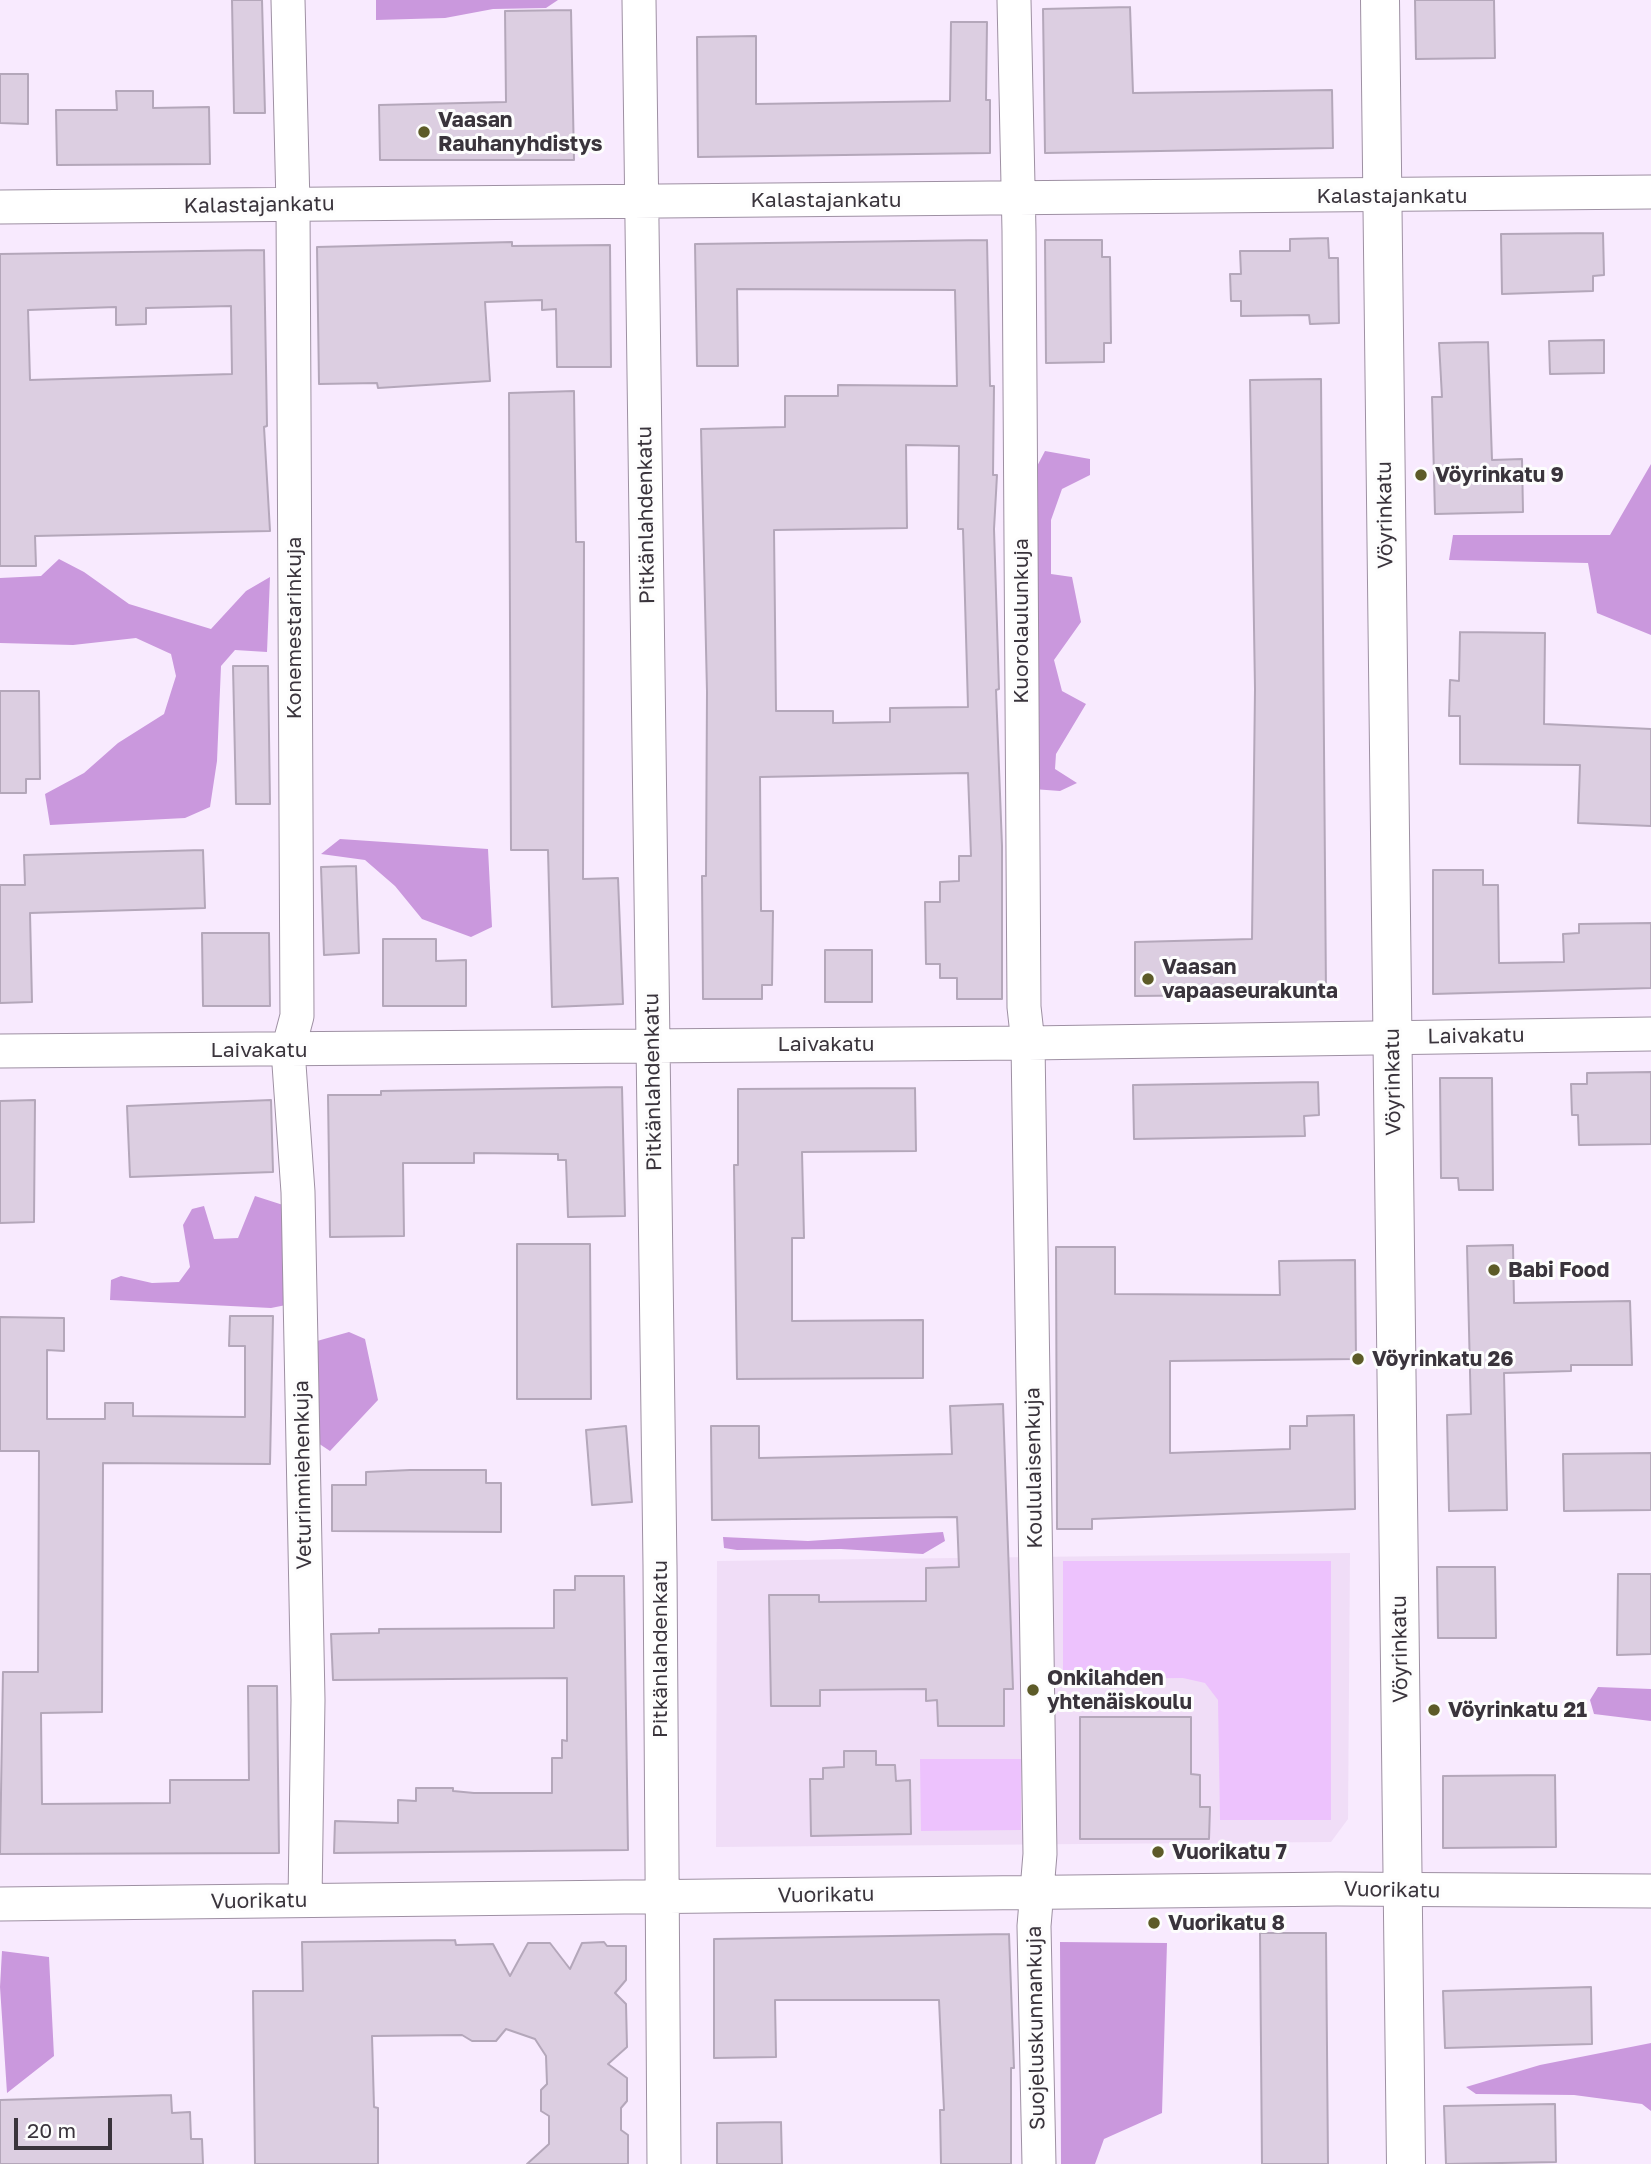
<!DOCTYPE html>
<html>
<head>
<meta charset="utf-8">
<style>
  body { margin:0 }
  #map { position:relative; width:1651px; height:2164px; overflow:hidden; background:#f8eafe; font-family:"Golos Text",sans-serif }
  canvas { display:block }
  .scale { position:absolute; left:14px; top:2118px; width:98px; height:32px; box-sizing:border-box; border:4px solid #3a343c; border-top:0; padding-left:9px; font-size:21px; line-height:24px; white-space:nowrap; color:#3a343c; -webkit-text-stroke:5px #fdfdfd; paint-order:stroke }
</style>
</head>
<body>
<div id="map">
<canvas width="1651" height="2164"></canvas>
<div class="scale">20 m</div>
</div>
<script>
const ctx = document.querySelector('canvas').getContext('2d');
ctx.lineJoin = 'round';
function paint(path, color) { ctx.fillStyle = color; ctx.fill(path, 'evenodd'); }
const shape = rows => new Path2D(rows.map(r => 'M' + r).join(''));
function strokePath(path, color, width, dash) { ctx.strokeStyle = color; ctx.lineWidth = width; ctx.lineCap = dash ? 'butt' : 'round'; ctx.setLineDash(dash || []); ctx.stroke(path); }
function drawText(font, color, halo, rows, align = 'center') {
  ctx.font = font + ' "Golos Text",sans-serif'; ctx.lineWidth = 6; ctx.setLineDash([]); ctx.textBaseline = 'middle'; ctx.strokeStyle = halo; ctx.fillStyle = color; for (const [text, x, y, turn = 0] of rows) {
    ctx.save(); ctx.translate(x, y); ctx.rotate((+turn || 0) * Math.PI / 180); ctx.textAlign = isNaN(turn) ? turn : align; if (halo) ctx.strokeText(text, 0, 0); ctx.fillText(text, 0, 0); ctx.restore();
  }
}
const built = shape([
  [1350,1553,1348,1819,1331,1842,716,1847,717,1561]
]);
const green = shape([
  [1063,1561,1331,1561,1331,1820,1220,1820,1218,1700,1205,1683,1183,1678,1092,1679,1063,1686],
  [920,1759,1021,1759,1021,1830,921,1831]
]);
const forest = shape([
  [376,0,558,0,546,8,493,9,445,18,376,20],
  [1045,451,1090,459,1090,475,1062,489,1051,520,1051,574,1072,577,1081,622,1054,660,1062,691,1086,704,1056,754,1055,769,1077,783,1060,791,1033,789,1034,472],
  [1651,464,1651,635,1597,613,1588,563,1449,560,1453,535,1610,535],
  [59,559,84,572,129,604,211,629,246,591,270,577,267,652,235,650,221,666,217,761,210,807,185,818,50,825,45,794,84,773,118,743,164,714,176,676,171,654,136,638,73,645,0,643,0,578,41,576],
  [340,839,488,849,492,927,471,937,422,919,395,886,365,860,321,854],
  [255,1196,283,1205,286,1305,271,1308,110,1300,111,1280,121,1276,152,1283,179,1282,190,1267,183,1225,192,1209,204,1206,214,1239,238,1238],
  [349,1332,365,1339,378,1400,330,1451,315,1441,317,1341],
  [943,1532,945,1541,923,1554,841,1549,737,1550,724,1548,723,1537,808,1541],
  [1598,1687,1651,1689,1651,1721,1594,1714,1590,1700],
  [1060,1942,1167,1943,1162,2113,1104,2139,1095,2164,1061,2164],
  [2,1951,49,1957,54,2056,7,2093,0,1987],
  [1651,2043,1651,2111,1642,2104,1574,2095,1476,2094,1466,2087,1540,2065]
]);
const building = shape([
  [232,0,262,0,265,113,234,113,232,0],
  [1415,0,1494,0,1495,58,1416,59,1415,0],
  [1130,7,1133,93,1332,90,1333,148,1045,153,1043,9,1130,7],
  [571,10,574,160,380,160,379,105,506,102,505,11,571,10],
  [951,22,987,22,986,100,990,100,990,153,698,157,697,37,756,36,756,104,950,101,951,22],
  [0,74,28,74,28,124,0,123,0,74],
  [116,91,153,91,153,108,209,107,210,164,57,165,56,110,117,110,116,91],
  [1603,233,1604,275,1593,276,1593,291,1502,294,1501,234,1603,233],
  [1328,238,1329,258,1338,258,1339,323,1310,324,1309,315,1241,316,1241,301,1231,301,1230,274,1241,274,1240,251,1290,251,1290,239,1328,238],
  [987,240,990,386,994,386,993,475,997,475,994,529,999,689,996,690,1002,846,1002,999,957,999,957,978,940,978,940,964,926,964,925,902,940,902,940,882,959,881,959,856,971,856,968,773,760,777,761,911,773,911,772,985,762,985,762,999,703,999,702,876,706,876,707,692,701,429,785,427,785,396,838,396,838,385,957,386,955,290,737,289,738,366,697,366,695,244,987,240],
  [906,445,959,446,958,529,963,529,968,707,890,708,890,722,833,723,833,711,776,711,774,530,907,528,906,445],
  [1045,240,1102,240,1102,257,1110,257,1111,343,1104,343,1104,362,1046,363,1045,240],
  [512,242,512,246,610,245,611,367,557,367,556,309,542,310,542,300,485,302,490,381,378,388,377,383,319,384,317,247,512,242],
  [264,250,267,426,264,427,270,531,35,536,36,566,0,566,0,254,264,250],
  [231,306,232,374,30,380,28,310,116,307,116,325,146,324,146,308,231,306],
  [1604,340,1604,373,1550,374,1549,341,1604,340],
  [1488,342,1492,460,1522,459,1523,512,1435,514,1432,397,1442,397,1439,343,1488,342],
  [1321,379,1326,994,1135,996,1135,942,1252,939,1255,689,1250,380,1321,379],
  [574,391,576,542,584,542,583,879,618,878,623,1004,552,1007,548,850,511,850,509,393,574,391],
  [1460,632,1545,633,1544,724,1651,729,1651,826,1578,823,1580,765,1460,764,1460,716,1449,716,1450,680,1459,681,1460,632],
  [233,666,268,666,270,804,236,804,233,666],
  [0,691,39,691,40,779,26,779,26,793,0,793,0,691],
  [203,850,205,908,30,913,32,1002,0,1003,0,885,25,885,24,855,203,850],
  [356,866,359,953,324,955,321,867,356,866],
  [1433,870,1483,870,1483,885,1498,885,1499,963,1564,962,1563,934,1579,933,1579,924,1651,923,1651,988,1433,994,1433,870],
  [202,933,269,933,270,1006,203,1006,202,933],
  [383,939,436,939,436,961,466,960,466,1006,383,1006,383,939],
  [825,950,872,950,872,1002,825,1002,825,950],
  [1651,1072,1651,1144,1579,1145,1578,1115,1572,1115,1571,1084,1587,1084,1587,1073,1651,1072],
  [1440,1078,1492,1078,1493,1190,1459,1190,1458,1178,1441,1178,1440,1078],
  [1318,1082,1319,1115,1304,1116,1305,1136,1134,1139,1133,1085,1318,1082],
  [622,1087,625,1216,568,1217,566,1160,558,1160,558,1154,474,1153,474,1163,403,1163,404,1236,330,1237,328,1095,381,1095,381,1091,622,1087],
  [915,1088,916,1151,802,1152,804,1238,792,1238,792,1321,923,1320,923,1378,737,1379,734,1165,738,1165,738,1089,915,1088],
  [35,1100,34,1222,0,1223,0,1101,35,1100],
  [271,1100,273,1172,130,1177,127,1106,271,1100],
  [517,1244,590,1244,591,1399,517,1399,517,1244],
  [1513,1245,1514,1303,1630,1301,1632,1365,1571,1365,1571,1371,1504,1373,1507,1510,1449,1511,1447,1415,1471,1414,1467,1246,1513,1245],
  [1056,1247,1115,1247,1115,1294,1280,1295,1279,1261,1355,1260,1356,1359,1170,1361,1170,1453,1290,1449,1290,1426,1307,1426,1307,1416,1354,1415,1355,1509,1092,1519,1092,1529,1057,1529,1056,1247],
  [230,1316,273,1316,270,1464,103,1463,102,1712,41,1713,42,1804,170,1803,170,1780,249,1780,248,1686,277,1686,279,1853,0,1854,3,1672,38,1672,39,1451,0,1451,0,1317,64,1318,64,1351,47,1350,47,1419,105,1419,105,1403,133,1403,133,1416,245,1417,245,1346,229,1346,230,1316],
  [1003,1404,1013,1689,1004,1689,1004,1726,938,1726,937,1700,926,1701,926,1689,820,1690,820,1706,771,1706,769,1595,819,1595,819,1602,926,1601,926,1568,959,1567,957,1517,712,1520,711,1426,759,1426,759,1458,952,1454,950,1406,1003,1404],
  [626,1426,632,1502,592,1505,586,1430,626,1426],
  [1651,1453,1651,1510,1564,1511,1563,1454,1651,1453],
  [410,1470,486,1470,486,1483,501,1483,501,1532,332,1531,332,1485,366,1485,366,1472,410,1470],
  [1437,1567,1495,1567,1496,1638,1438,1638,1437,1567],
  [1618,1574,1651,1574,1651,1654,1617,1655,1618,1574],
  [575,1576,624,1576,628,1850,334,1853,335,1821,398,1823,398,1800,416,1801,416,1788,453,1788,453,1791,474,1793,552,1793,552,1758,562,1758,562,1740,567,1741,567,1678,333,1680,331,1634,379,1633,379,1629,554,1628,554,1590,575,1590,575,1576],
  [1080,1717,1191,1717,1191,1774,1200,1775,1200,1807,1210,1807,1209,1839,1080,1839,1080,1717],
  [844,1751,876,1751,876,1765,895,1765,896,1781,910,1780,911,1834,811,1836,810,1779,823,1779,823,1768,844,1767,844,1751],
  [1555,1775,1556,1847,1443,1848,1443,1776,1555,1775],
  [1260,1933,1326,1933,1328,2164,1262,2164,1260,1933],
  [1009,1934,1014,2068,1011,2068,1011,2164,941,2164,940,2110,944,2110,939,2000,775,2000,776,2057,714,2058,714,1939,1009,1934],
  [455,1940,456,1945,493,1944,510,1976,528,1943,550,1943,570,1969,582,1943,604,1942,607,1946,626,1946,626,1980,615,1993,626,2004,627,2047,608,2064,627,2078,627,2101,621,2108,621,2130,628,2135,628,2164,527,2164,549,2144,549,2116,541,2111,541,2090,547,2084,546,2056,535,2039,506,2029,496,2041,472,2041,462,2035,372,2036,374,2107,378,2108,378,2164,255,2164,253,1991,303,1991,302,1942,455,1940],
  [1591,1987,1592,2044,1445,2048,1443,1991,1591,1987],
  [171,2095,172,2113,190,2112,191,2139,202,2139,203,2164,0,2164,0,2100,171,2095],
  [1555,2104,1556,2162,1446,2164,1444,2106,1555,2104],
  [781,2122,782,2164,717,2164,717,2123,781,2122]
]);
const minor = shape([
  [288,0,293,205,297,1016,288,1050,298,1192,308,1700,305,1900],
  [639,0,660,1565,664,2164],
  [1014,0,1019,231,1024,1007,1028,1043,1040,1854,1034,1926,1039,2164],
  [0,207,1651,192],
  [0,1051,1028,1043,1651,1034],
  [0,1904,1337,1889,1651,1891]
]);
const major = shape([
  [1380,0,1406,2164]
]);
const markers = [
  [424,132,7,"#5d5b28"],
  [1421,475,7,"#5d5b28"],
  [1148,979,7,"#5d5b28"],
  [1494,1270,7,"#5d5b28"],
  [1358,1359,7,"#5d5b28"],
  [1033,1690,7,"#5d5b28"],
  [1434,1710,7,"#5d5b28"],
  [1158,1852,7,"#5d5b28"],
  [1154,1923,7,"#5d5b28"]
];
const poiNames = [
  ["Vaasan",438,120],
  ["Rauhanyhdistys",438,144],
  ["Vöyrinkatu 9",1435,475],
  ["Vaasan",1162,967],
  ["vapaaseurakunta",1162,991],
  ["Babi Food",1508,1270],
  ["Vöyrinkatu 26",1372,1359],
  ["Onkilahden",1047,1678],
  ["yhtenäiskoulu",1047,1702],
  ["Vöyrinkatu 21",1448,1710],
  ["Vuorikatu 7",1172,1852],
  ["Vuorikatu 8",1168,1923]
];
const streetNames = [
  ["Kalastajankatu",1392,196],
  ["Kalastajankatu",826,200],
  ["Kalastajankatu",259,205,-1],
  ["Pitkänlahdenkatu",646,515,-91],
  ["Vöyrinkatu",1385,515,-91],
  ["Kuorolaulunkuja",1021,621,-90],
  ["Konemestarinkuja",294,628,-90],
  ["Laivakatu",1476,1036,-1],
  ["Laivakatu",826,1044],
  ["Laivakatu",259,1050],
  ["Pitkänlahdenkatu",653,1082,-91],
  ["Vöyrinkatu",1393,1082,-91],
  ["Koululaisenkuja",1034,1468,-91],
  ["Veturinmiehenkuja",303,1475,-91],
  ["Pitkänlahdenkatu",660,1649,-90],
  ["Vöyrinkatu",1400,1649,-91],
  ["Vuorikatu",1392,1890,1],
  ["Vuorikatu",826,1895,-1],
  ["Vuorikatu",259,1901,-1],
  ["Suojeluskunnankuja",1036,2028,-91]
];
paint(built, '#f0ddf7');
paint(green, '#edc2fd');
paint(forest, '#ca98dd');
paint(building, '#dccee1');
strokePath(building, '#b4a7ba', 2);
strokePath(minor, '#9e90a3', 35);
strokePath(major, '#9e90a3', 40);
strokePath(minor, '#fff', 33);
strokePath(major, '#fff', 38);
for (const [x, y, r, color] of markers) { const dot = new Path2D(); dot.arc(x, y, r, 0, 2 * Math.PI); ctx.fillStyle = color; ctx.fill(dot); strokePath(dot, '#fdfdfd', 2.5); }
drawText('bold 21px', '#3a343c', '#fdfdfd', poiNames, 'left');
drawText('21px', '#3a343c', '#fdfdfd', streetNames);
</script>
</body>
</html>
